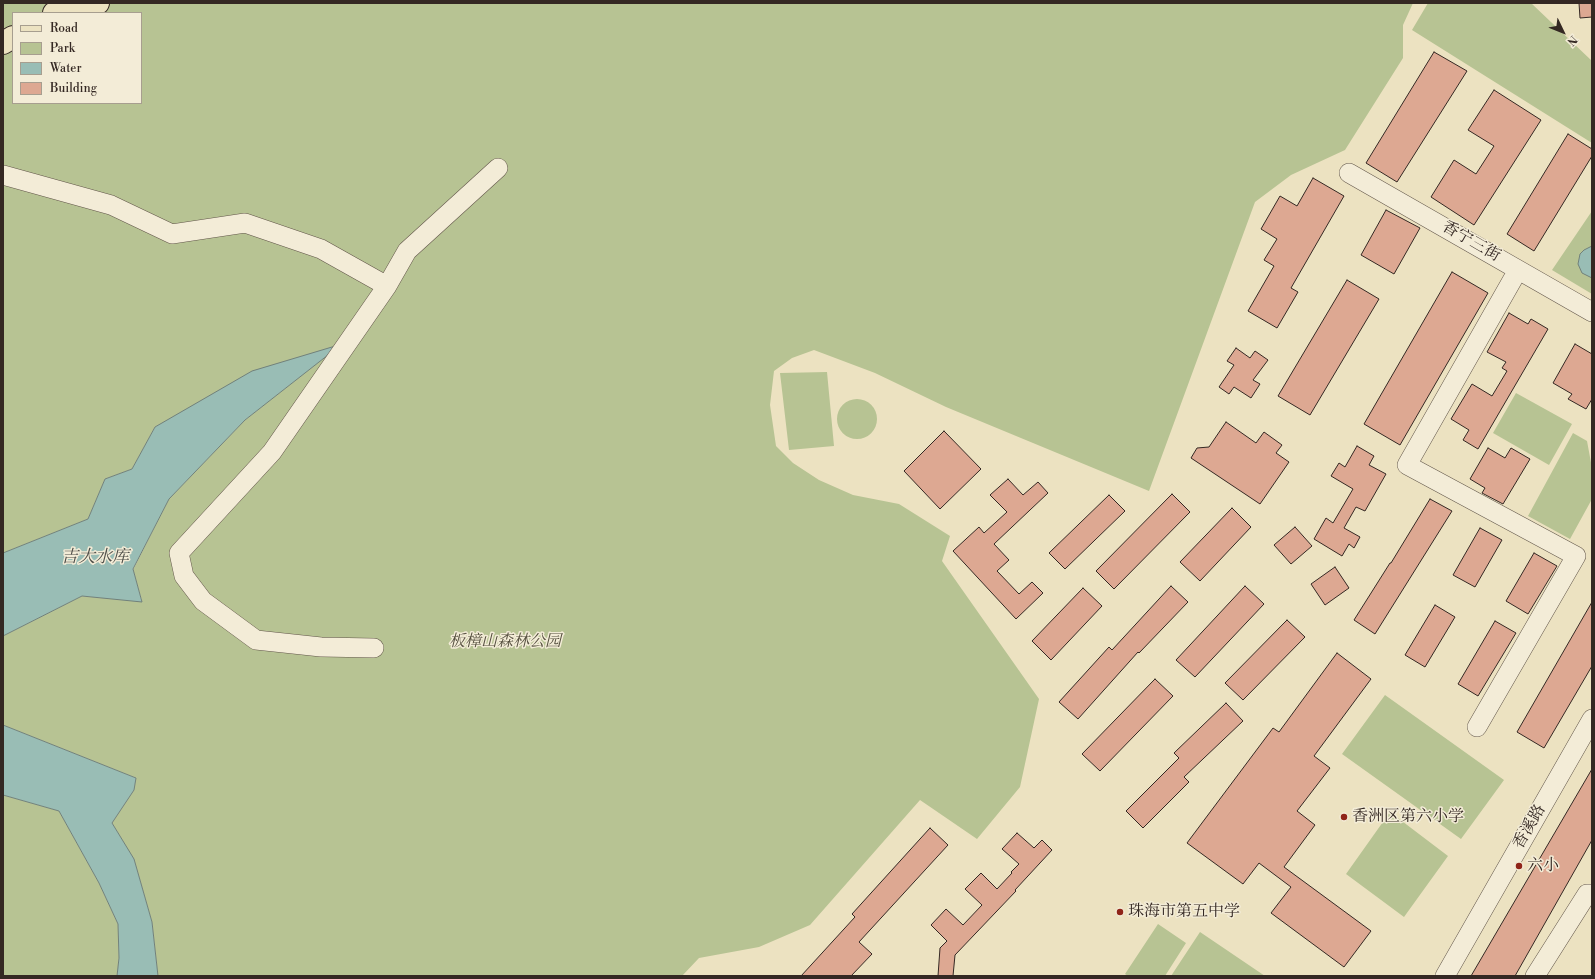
<!DOCTYPE html>
<html>
<head>
<meta charset="utf-8">
<style>
  body { margin:0 }
  #map { position:relative; width:1595px; height:979px; overflow:hidden; background:#ece2c1; font-family:"Libre Bodoni",serif }
  canvas { display:block }
  .frame { position:absolute; inset:0; border:4px solid #342823; pointer-events:none }
  .legend { position:absolute; left:12px; top:12px; width:130px; height:92px; box-sizing:border-box; background:#f3ecd7; border:1px solid #a79e8f; margin:0; padding:5px 7px; list-style:none; font-size:12px; color:#342823 }
  .legend li { display:flex; align-items:center; gap:8px; height:20px }
  .legend b { width:20px; border:1px solid #a79e8f }
  .north { position:absolute; left:1543px; top:12px; width:40px; height:40px; -webkit-text-stroke:3px #f3ecd7; paint-order:stroke; rotate:133deg; font-size:11px; font-weight:700; line-height:16px; text-align:center; color:#342823 }
  .north::after { content:''; display:block; margin:auto; width:14px; height:18px; background:#342823; clip-path:polygon(50% 0,100% 100%,50% 72%,0 100%) }
</style>
</head>
<body>
<div id="map">
<canvas width="1595" height="979"></canvas>
<div class="frame"></div>
<ul class="legend">
<li><b style="height:5px;background:#ece2c1"></b>Road</li>
<li><b style="height:11px;background:#b7c393"></b>Park</li>
<li><b style="height:11px;background:#99bdb5"></b>Water</li>
<li><b style="height:11px;background:#dda892"></b>Building</li>
</ul>
<div class="north">N</div>
</div>
<script>
const ctx = document.querySelector('canvas').getContext('2d');
ctx.lineJoin = 'round';
function paint(path, color) { ctx.fillStyle = color; ctx.fill(path, 'evenodd'); }
const shape = rows => new Path2D(rows.map(r => 'M' + r).join(''));
function strokePath(path, color, width, dash) { ctx.strokeStyle = color; ctx.lineWidth = width; ctx.lineCap = dash ? 'butt' : 'round'; ctx.setLineDash(dash || []); ctx.stroke(path); }
function drawText(font, color, halo, rows, align = 'center') {
  ctx.font = font + ' "Libre Bodoni","Noto Serif SC",serif'; ctx.lineWidth = 3; ctx.setLineDash([]); ctx.textBaseline = 'middle'; ctx.strokeStyle = halo; ctx.fillStyle = color; for (const [text, x, y, turn = 0] of rows) {
    ctx.save(); ctx.translate(x, y); ctx.rotate((+turn || 0) * Math.PI / 180); ctx.textAlign = isNaN(turn) ? turn : align; if (halo) ctx.strokeText(text, 0, 0); ctx.fillText(text, 0, 0); ctx.restore();
  }
}
const green = shape([
  [3,3,1413,3,1403,25,1403,58,1345,150,1291,175,1255,202,1149,491,946,407,875,373,814,350,792,358,774,371,770,405,776,446,793,463,819,480,853,495,899,504,950,536,942,561,1039,699,1020,787,977,839,920,800,810,925,759,947,699,958,682,976,158,976,152,922,134,860,112,823,134,790,136,778,3,725,3,636,82,596,142,601,133,570,169,499,245,420,340,345,155,427,132,469,105,479,88,519,3,553],
  [13,13,141,13,141,103,13,103],
  [1428,3,1531,3,1592,61,1592,143,1412,30],
  [1592,211,1592,294,1552,270],
  [827,372,834,446,789,450,780,373],
  [1516,393,1572,424,1549,465,1493,433],
  '837 419a20 20 0 1 1 40 0a20 20 0 1 1-40 0Z',
  [1573,433,1587,441,1592,468,1592,499,1570,539,1528,516],
  [1385,695,1504,780,1461,839,1342,754],
  [3,795,59,811,99,883,118,924,119,958,117,976,3,976],
  [1390,812,1448,856,1404,917,1346,874],
  [1158,924,1186,943,1165,976,1128,976,1125,974],
  [1200,932,1265,976,1171,976]
]);
const water = shape([
  [1592,246,1592,278,1582,273,1578,264,1580,254,1584,250,1592,246],
  [342,344,245,420,169,499,133,569,142,602,82,596,3,636,3,553,88,519,105,479,132,469,155,427,252,371,342,344],
  [3,725,136,778,134,790,112,823,134,859,152,922,158,976,117,976,119,958,118,924,99,883,59,811,3,795,3,725]
]);
const building = shape([
  [1579,3,1592,3,1592,17,1580,18,1579,3],
  [1434,52,1467,71,1397,182,1366,163,1434,52],
  [1494,90,1541,120,1474,225,1431,197,1454,160,1476,174,1494,146,1468,130,1494,90],
  [1568,134,1592,149,1592,156,1534,251,1507,234,1568,134],
  [1313,178,1344,196,1291,288,1298,292,1277,328,1248,311,1274,266,1264,260,1277,239,1261,229,1280,196,1297,206,1313,178],
  [1386,210,1420,228,1394,274,1361,255,1386,210],
  [1452,272,1488,293,1400,445,1364,424,1452,272],
  [1347,280,1379,299,1310,415,1278,396,1347,280],
  [1509,313,1528,324,1531,319,1548,329,1478,449,1463,440,1469,430,1451,419,1472,384,1492,396,1507,371,1502,368,1506,362,1487,352,1509,313],
  [1575,344,1592,354,1592,399,1586,409,1568,399,1572,394,1553,383,1575,344],
  [1236,348,1250,358,1255,351,1268,360,1253,380,1260,384,1251,398,1234,387,1229,394,1219,387,1234,365,1227,361,1236,348],
  [1226,422,1256,443,1264,432,1282,445,1276,453,1289,462,1260,504,1191,458,1197,448,1209,447,1226,422],
  [944,431,981,469,940,509,904,471,944,431],
  [1357,446,1374,456,1369,465,1386,474,1365,511,1356,507,1344,528,1360,537,1354,548,1349,544,1342,556,1314,539,1326,518,1333,523,1353,489,1331,476,1339,463,1345,467,1357,446],
  [1488,448,1505,458,1511,448,1530,459,1503,504,1482,493,1485,488,1470,479,1488,448],
  [1008,479,1023,495,1038,482,1048,493,994,544,1009,560,997,571,1019,594,1032,582,1043,593,1016,619,953,551,979,527,984,533,1007,512,990,495,1008,479],
  [1172,494,1190,512,1114,589,1096,571,1172,494],
  [1109,495,1125,511,1065,569,1049,553,1109,495],
  [1430,499,1452,511,1375,634,1354,620,1390,563,1391,563,1430,499],
  [1232,508,1251,527,1200,581,1180,562,1232,508],
  [1295,527,1312,546,1291,564,1274,545,1295,527],
  [1480,528,1502,540,1475,587,1453,575,1480,528],
  [1534,553,1557,566,1528,614,1506,601,1534,553],
  [1335,567,1349,588,1325,605,1311,584,1335,567],
  [1171,586,1188,602,1139,653,1138,652,1078,719,1059,702,1109,647,1112,650,1171,586],
  [1245,586,1264,604,1195,677,1176,660,1245,586],
  [1083,588,1102,606,1051,660,1032,641,1083,588],
  [1592,602,1592,666,1544,748,1517,732,1592,602],
  [1435,605,1455,617,1425,667,1405,655,1435,605],
  [1287,620,1305,637,1243,700,1225,683,1287,620],
  [1495,621,1516,633,1478,696,1458,684,1495,621],
  [1337,653,1371,679,1314,756,1330,768,1297,811,1315,825,1284,867,1371,931,1344,967,1271,913,1291,887,1259,863,1243,884,1187,843,1273,728,1279,732,1337,653],
  [1155,679,1173,696,1100,771,1082,754,1155,679],
  [1226,703,1243,721,1184,777,1189,782,1143,828,1126,811,1179,758,1174,753,1226,703],
  [1592,769,1592,840,1515,976,1471,976,1592,769],
  [930,828,948,845,859,942,872,954,851,976,801,976,855,917,852,914,930,828],
  [1017,833,1034,848,1042,840,1052,850,1015,890,1016,891,955,955,953,976,938,976,940,948,947,941,931,925,946,909,963,925,982,905,965,889,981,873,997,889,1012,873,1011,872,1019,864,1002,849,1017,833]
]);
const minor = shape([
  [1349,173,1592,312],
  [3,175,111,205,172,234,245,223,321,249,387,286,272,452,179,553,184,576,203,601,256,640,321,647,374,648],
  [387,286,407,251,498,168],
  [1477,727,1576,556,1407,465,1518,270],
  [1445,976,1592,719],
  [1535,976,1587,894,1592,894]
]);
const major = shape([
  [54,13,70,3],
  [81,13,98,3],
  [3,43,13,37]
]);
const markers = [
  [1344,817,4,"#8f2418"],
  [1519,866,4,"#8f2418"],
  [1120,912,4,"#8f2418"]
];
const streetNames = [
  ["香宁三街",1471,242,30],
  ["香溪路",1530,827,-60]
];
const parkNames = [
  ["板樟山森林公园",505,642]
];
const poiNames = [
  ["香洲区第六小学",1352,817],
  ["六小",1527,866],
  ["珠海市第五中学",1128,912]
];
const waterNames = [
  ["吉大水库",95,558]
];
paint(green, '#b7c393');
paint(water, '#99bdb5');
strokePath(water, '#71817b', 1);
paint(building, '#dda892');
strokePath(building, '#342823', 1);
strokePath(minor, '#62564a', 20);
strokePath(major, '#342823', 24);
strokePath(minor, '#f3ecd7', 19);
strokePath(major, '#ece2c1', 22);
for (const [x, y, r, color] of markers) { const dot = new Path2D(); dot.arc(x, y, r, 0, 2 * Math.PI); ctx.fillStyle = color; ctx.fill(dot); strokePath(dot, '#f3ecd7', 1.5); }
drawText('16px', '#342823', '#f3ecd7', streetNames);
drawText('italic 16px', '#554f3f', '#f3ecd7', parkNames);
drawText('16px', '#342823', '#f3ecd7', poiNames, 'left');
drawText('italic 17px', '#4d4d48', '#f3ecd7', waterNames);
</script>
</body>
</html>
